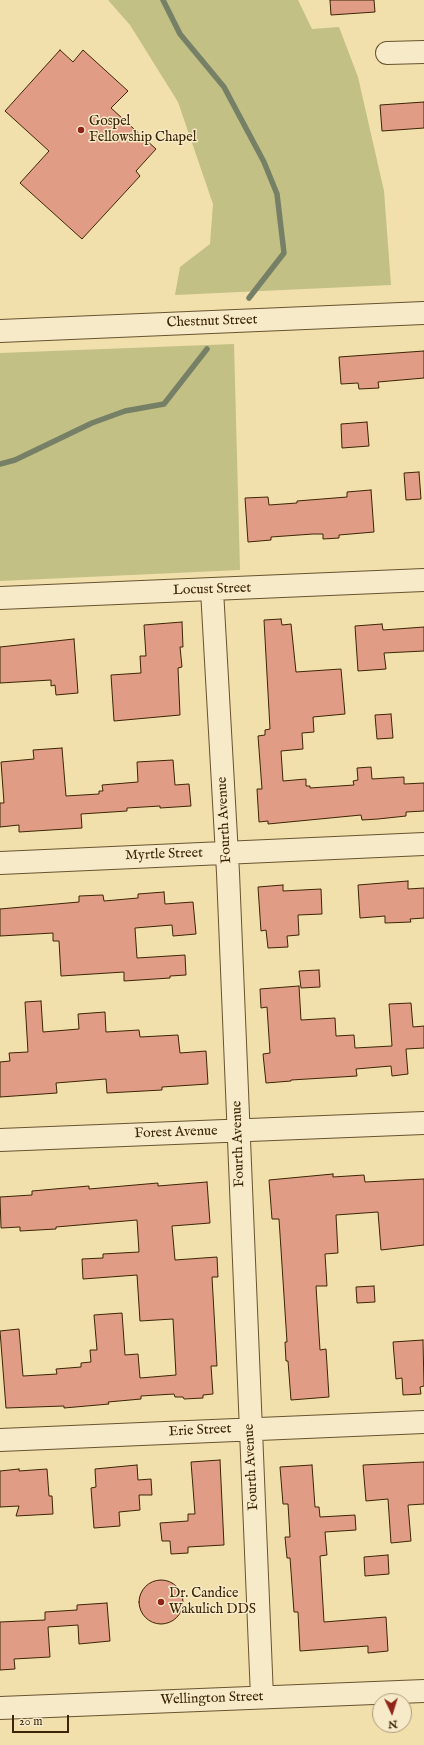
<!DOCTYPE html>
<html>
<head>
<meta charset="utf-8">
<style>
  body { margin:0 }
  #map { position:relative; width:424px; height:1745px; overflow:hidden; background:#f1dfac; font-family:"IM FELL English",serif }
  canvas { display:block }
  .north { position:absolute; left:372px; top:1693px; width:40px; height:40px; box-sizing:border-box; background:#f6eac9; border:1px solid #ac9b7b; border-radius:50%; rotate:176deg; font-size:11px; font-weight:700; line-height:16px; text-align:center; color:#3c2505 }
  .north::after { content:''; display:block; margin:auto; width:14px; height:18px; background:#8f2418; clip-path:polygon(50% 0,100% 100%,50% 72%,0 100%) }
  .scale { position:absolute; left:12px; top:1715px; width:57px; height:18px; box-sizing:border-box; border:2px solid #3c2505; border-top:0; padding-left:5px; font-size:12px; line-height:14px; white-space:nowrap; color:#3c2505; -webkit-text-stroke:3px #f6eac9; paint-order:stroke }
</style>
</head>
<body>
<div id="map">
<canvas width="424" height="1745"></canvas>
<div class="north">N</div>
<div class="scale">20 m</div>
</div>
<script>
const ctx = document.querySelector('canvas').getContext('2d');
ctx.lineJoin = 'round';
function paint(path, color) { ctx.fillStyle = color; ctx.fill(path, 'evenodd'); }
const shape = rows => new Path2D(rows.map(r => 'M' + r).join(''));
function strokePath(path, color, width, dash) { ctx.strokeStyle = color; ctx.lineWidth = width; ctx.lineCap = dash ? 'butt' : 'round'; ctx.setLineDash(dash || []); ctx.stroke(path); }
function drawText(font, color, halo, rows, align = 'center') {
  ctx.font = font + ' "IM FELL English",serif'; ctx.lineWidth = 3; ctx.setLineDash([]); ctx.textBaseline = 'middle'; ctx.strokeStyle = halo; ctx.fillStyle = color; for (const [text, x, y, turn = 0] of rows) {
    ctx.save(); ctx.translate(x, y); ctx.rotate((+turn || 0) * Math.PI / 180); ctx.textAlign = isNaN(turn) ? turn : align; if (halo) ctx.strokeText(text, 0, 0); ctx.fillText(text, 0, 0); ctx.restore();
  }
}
const green = shape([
  [108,0,298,0,312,29,339,27,358,77,384,191,391,285,175,295,180,267,210,244,213,204,178,102,130,25],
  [234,344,240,570,0,581,0,353]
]);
const stream = shape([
  [163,0,180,34,224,87,264,162,277,194,284,253,249,298],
  [0,464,15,460,92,423,125,411,164,404,207,349]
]);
const building = shape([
  [330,0,374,0,375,12,331,15,330,0],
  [60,50,73,62,83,50,128,91,111,108,156,149,136,171,140,176,82,239,20,183,49,151,5,111,60,50],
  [424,102,424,128,382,131,380,105,424,102],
  [424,351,424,378,378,382,379,388,359,389,358,383,341,384,339,357,424,351],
  [367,422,369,446,342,448,341,424,367,422],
  [419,472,421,499,406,500,404,473,419,472],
  [371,490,374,532,339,535,339,538,323,539,323,534,313,534,271,537,271,540,248,542,245,498,268,497,269,505,297,503,297,501,347,497,347,492,371,490],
  [281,619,282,625,291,624,296,672,341,669,345,714,313,717,314,732,302,733,303,749,281,751,283,781,306,779,306,786,310,786,310,788,354,785,353,781,358,780,357,768,371,767,372,779,404,777,404,784,424,783,424,811,406,812,406,816,378,819,362,820,361,815,268,824,268,821,259,822,257,789,262,789,258,736,265,735,265,730,270,729,264,620,281,619],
  [182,622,183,647,180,647,182,667,178,668,180,715,114,721,111,675,141,673,140,656,146,656,144,625,182,622],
  [382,624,383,630,424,627,424,651,384,653,386,669,358,671,355,626,382,624],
  [74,639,78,693,56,695,55,685,51,686,51,680,0,683,0,647,74,639],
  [391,714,393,738,377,739,375,715,391,714],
  [62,748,66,796,99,794,99,791,103,791,102,785,138,782,137,762,173,760,175,785,189,784,191,806,160,808,160,806,127,808,127,811,81,814,82,828,19,832,19,825,0,827,0,803,4,803,1,762,34,759,33,750,62,748],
  [408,881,408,889,424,888,424,918,410,919,411,922,385,923,385,916,360,918,358,885,408,881],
  [283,885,283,891,321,889,322,914,298,915,299,935,287,936,288,947,268,948,266,930,261,931,258,887,283,885],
  [164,892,165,904,193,902,196,934,173,936,172,925,135,928,137,958,185,955,186,975,170,976,170,978,124,981,124,972,61,976,59,941,53,941,53,933,0,936,0,909,79,902,79,896,103,895,104,901,138,898,138,894,164,892],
  [319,970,320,987,301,988,299,971,319,970],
  [299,986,301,1020,335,1018,336,1036,354,1035,355,1048,392,1046,389,1004,411,1003,413,1027,424,1026,424,1048,406,1049,408,1074,392,1076,391,1066,356,1069,357,1076,291,1080,291,1081,266,1083,263,1054,270,1053,267,1007,261,1008,260,989,299,986],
  [41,1001,43,1032,79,1029,78,1014,105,1012,106,1032,139,1030,140,1037,178,1035,180,1053,206,1051,208,1084,162,1087,162,1090,107,1093,106,1079,56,1083,57,1093,0,1097,0,1062,10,1061,9,1053,28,1052,25,1002,41,1001],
  [333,1174,333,1177,364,1175,365,1182,424,1179,424,1245,381,1250,378,1212,336,1215,338,1253,325,1254,327,1286,316,1286,320,1350,326,1349,329,1397,291,1400,288,1361,286,1361,285,1342,287,1342,279,1219,272,1219,269,1180,333,1174],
  [207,1182,210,1223,172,1226,175,1260,217,1257,218,1277,212,1277,217,1366,211,1366,213,1394,203,1395,203,1398,184,1399,183,1397,175,1397,174,1394,141,1396,141,1399,108,1402,109,1404,64,1408,64,1406,6,1408,0,1331,19,1329,23,1376,57,1374,56,1369,81,1367,81,1363,91,1362,90,1350,97,1350,94,1315,122,1313,125,1355,138,1354,140,1378,176,1375,173,1319,140,1321,137,1275,83,1279,82,1259,103,1258,103,1254,139,1252,137,1220,56,1227,56,1229,20,1231,20,1227,1,1228,0,1197,32,1195,32,1191,66,1188,89,1186,89,1189,158,1183,158,1186,207,1182],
  [374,1286,375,1302,357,1303,356,1287,374,1286],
  [423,1340,424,1386,420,1387,421,1394,403,1395,402,1378,396,1379,393,1342,423,1340],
  [220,1460,224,1545,188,1547,188,1553,171,1554,170,1541,162,1541,160,1523,188,1521,188,1514,195,1514,191,1462,220,1460],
  [424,1462,424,1504,408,1505,411,1541,391,1543,388,1499,366,1501,363,1465,424,1462],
  [137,1465,138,1480,151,1479,152,1495,139,1495,140,1510,119,1512,120,1526,94,1528,91,1488,96,1487,95,1469,137,1465],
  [312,1465,315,1507,319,1507,320,1517,355,1515,356,1530,325,1532,327,1555,320,1556,324,1622,386,1617,388,1651,368,1653,368,1646,300,1651,298,1612,294,1612,290,1558,287,1558,285,1537,290,1537,288,1504,283,1504,280,1467,312,1465],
  [19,1469,19,1471,47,1469,49,1496,52,1496,53,1514,16,1516,19,1506,0,1507,0,1471,19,1469],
  [388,1555,389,1574,365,1576,364,1557,388,1555],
  '139 1602a22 22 0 1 1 44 0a22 22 0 1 1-44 0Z',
  [107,1603,110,1641,79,1644,78,1625,48,1627,50,1657,14,1659,15,1669,0,1670,0,1622,45,1620,45,1612,77,1610,77,1605,107,1603]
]);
const minor = shape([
  [387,53,424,52],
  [0,331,424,313],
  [212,590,228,873,262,1697],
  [0,598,424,580],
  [0,863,424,844],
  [0,1140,424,1123],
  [0,1440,424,1422],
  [0,1708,424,1691]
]);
const markers = [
  [81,130,4,"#8f2418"],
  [161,1602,4,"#8f2418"]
];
const poiNames = [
  ["Gospel",89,122],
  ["Fellowship Chapel",89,138],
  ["Dr. Candice",169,1594],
  ["Wakulich DDS",169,1610]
];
const streetNames = [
  ["Chestnut Street",212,322,-2],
  ["Locust Street",212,590,-2],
  ["Fourth Avenue",225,820,-93],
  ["Myrtle Street",164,855,-2],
  ["Forest Avenue",176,1133,-2],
  ["Fourth Avenue",239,1144,-92],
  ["Erie Street",200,1431,-3],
  ["Fourth Avenue",252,1467,-93],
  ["Wellington Street",212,1699,-2]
];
paint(green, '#c2c084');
strokePath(stream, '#758067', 5.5);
paint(building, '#e09c85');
strokePath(building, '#3c2505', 1);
strokePath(minor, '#69542f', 24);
strokePath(minor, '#f6eac9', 22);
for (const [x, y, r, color] of markers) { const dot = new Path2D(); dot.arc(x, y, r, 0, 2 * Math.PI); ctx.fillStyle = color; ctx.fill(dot); strokePath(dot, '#f6eac9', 1.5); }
drawText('14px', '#3c2505', '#f6eac9', poiNames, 'left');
drawText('14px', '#3c2505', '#f6eac9', streetNames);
</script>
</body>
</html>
